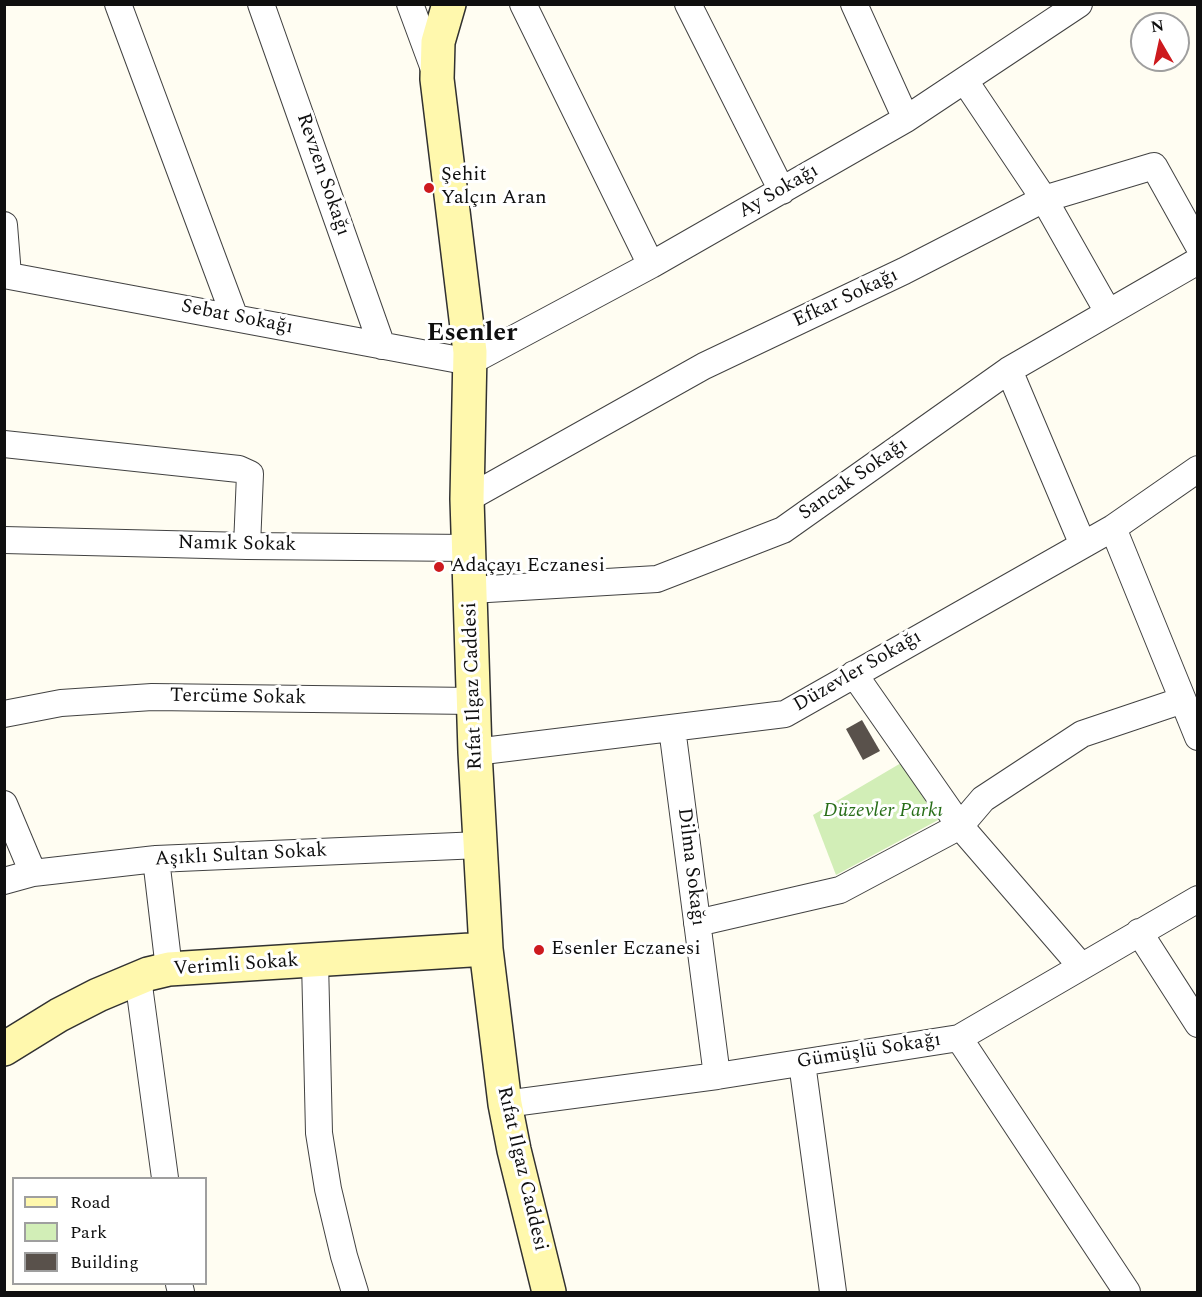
<!DOCTYPE html>
<html>
<head>
<meta charset="utf-8">
<style>
  body { margin:0 }
  #map { position:relative; width:1202px; height:1297px; overflow:hidden; background:#fffdf2; font-family:Spectral,serif }
  canvas { display:block }
  .frame { position:absolute; inset:0; border:6px solid #0f0f0f; pointer-events:none }
  .legend { position:absolute; left:12px; top:1177px; width:195px; height:108px; box-sizing:border-box; background:#fff; border:2px solid #9f9f9f; margin:0; padding:8px 10px; list-style:none; font-size:18px; color:#0f0f0f }
  .legend li { display:flex; align-items:center; gap:12px; height:30px }
  .legend b { width:30px; border:2px solid #9f9f9f }
  .north { position:absolute; left:1130px; top:12px; width:60px; height:60px; box-sizing:border-box; background:#fff; border:2px solid #9f9f9f; border-radius:50%; rotate:351deg; font-size:16px; font-weight:700; line-height:24px; text-align:center; color:#0f0f0f }
  .north::after { content:''; display:block; margin:auto; width:21px; height:27px; background:#cd1a1e; clip-path:polygon(50% 0,100% 100%,50% 72%,0 100%) }
</style>
</head>
<body>
<div id="map">
<canvas width="1202" height="1297"></canvas>
<div class="frame"></div>
<ul class="legend">
<li><b style="height:8px;background:#fff8ad"></b>Road</li>
<li><b style="height:16px;background:#d2eeb7"></b>Park</li>
<li><b style="height:16px;background:#59514b"></b>Building</li>
</ul>
<div class="north">N</div>
</div>
<script>
const ctx = document.querySelector('canvas').getContext('2d');
ctx.lineJoin = 'round';
function paint(path, color) { ctx.fillStyle = color; ctx.fill(path, 'evenodd'); }
const shape = rows => new Path2D(rows.map(r => 'M' + r).join(''));
function strokePath(path, color, width, dash) { ctx.strokeStyle = color; ctx.lineWidth = width; ctx.lineCap = dash ? 'butt' : 'round'; ctx.setLineDash(dash || []); ctx.stroke(path); }
function drawText(font, color, halo, rows, align = 'center') {
  ctx.font = font + ' Spectral,serif'; ctx.lineWidth = 6; ctx.setLineDash([]); ctx.textBaseline = 'middle'; ctx.strokeStyle = halo; ctx.fillStyle = color; for (const [text, x, y, turn = 0] of rows) {
    ctx.save(); ctx.translate(x, y); ctx.rotate((+turn || 0) * Math.PI / 180); ctx.textAlign = isNaN(turn) ? turn : align; if (halo) ctx.strokeText(text, 0, 0); ctx.fillText(text, 0, 0); ctx.restore();
  }
}
const green = shape([
  [901,763,940,819,836,875,813,815]
]);
const building = shape([
  [862,720,880,751,863,760,846,729]
]);
const street = shape([
  [118,4,235,318],
  [261,4,382,346],
  [410,4,434,69],
  [523,4,651,265],
  [688,4,782,191],
  [854,4,906,119],
  [965,81,1044,199,1108,312],
  [4,225,8,275],
  [4,275,470,362,651,265,906,119,1079,4],
  [1009,370,1083,545],
  [4,444,239,469,250,474,247,546],
  [467,499,704,366,904,271,1044,199,1154,166,1198,245],
  [1113,528,1198,737],
  [4,540,247,546,469,548],
  [471,590,657,579,783,530,1009,370,1198,261],
  [854,674,960,826,1081,966],
  [4,714,61,703,152,697,473,701],
  [672,728,717,1076],
  [475,752,785,714,1113,528,1198,469],
  [4,804,33,873],
  [156,859,169,969],
  [4,881,33,873,156,859,480,845],
  [697,923,840,890,960,826,983,799,1082,734,1183,700],
  [1139,932,1198,1024],
  [315,961,319,1133,328,1189,344,1256,355,1292],
  [138,978,165,1178],
  [959,1038,1127,1292],
  [802,1063,833,1292],
  [505,1104,717,1076,959,1038,1198,899],
  [179,1284,181,1292]
]);
const secondary = shape([
  [449,4,438,42,437,79,470,352,467,499,475,752,486,949,505,1104,514,1150,549,1292],
  [4,1049,59,1015,98,995,148,974,169,969,486,949]
]);
const markers = [
  [429,188,6,"#cd1a1e"],
  [439,567,6,"#cd1a1e"],
  [539,950,6,"#cd1a1e"]
];
const streetNames = [
  ["Revzen Sokağı",322,175,71],
  ["Ay Sokağı",779,192,-30],
  ["Efkar Sokağı",846,299,-25],
  ["Sebat Sokağı",237,318,11],
  ["Sancak Sokağı",854,480,-35],
  ["Namık Sokak",237,545,1],
  ["Düzevler Sokağı",858,672,-30],
  ["Rıfat Ilgaz Caddesi",474,686,-92],
  ["Tercüme Sokak",238,698,1],
  ["Aşıklı Sultan Sokak",241,856,-3],
  ["Dilma Sokağı",690,867,83],
  ["Verimli Sokak",236,966,-4],
  ["Gümüşlü Sokağı",869,1052,-9],
  ["Rıfat Ilgaz Caddesi",521,1169,77]
];
const poiNames = [
  ["Şehit",441,176],
  ["Yalçın Aran",441,199],
  ["Adaçayı Eczanesi",451,567],
  ["Esenler Eczanesi",551,950]
];
const parkNames = [
  ["Düzevler Parkı",883,812]
];
const districtNames = [
  ["Esenler",472,335]
];
paint(green, '#d2eeb7');
paint(building, '#59514b');
strokePath(street, '#424242', 28);
strokePath(secondary, '#313131', 36);
strokePath(street, '#fff', 26);
strokePath(secondary, '#fff8ad', 33);
for (const [x, y, r, color] of markers) { const dot = new Path2D(); dot.arc(x, y, r, 0, 2 * Math.PI); ctx.fillStyle = color; ctx.fill(dot); strokePath(dot, '#fff', 2); }
drawText('20px', '#0f0f0f', '#fff', streetNames);
drawText('20px', '#0f0f0f', '#fff', poiNames, 'left');
drawText('italic 20px', '#286e19', '#fff', parkNames);
drawText('bold 26px', '#0f0f0f', '#fff', districtNames);
</script>
</body>
</html>
